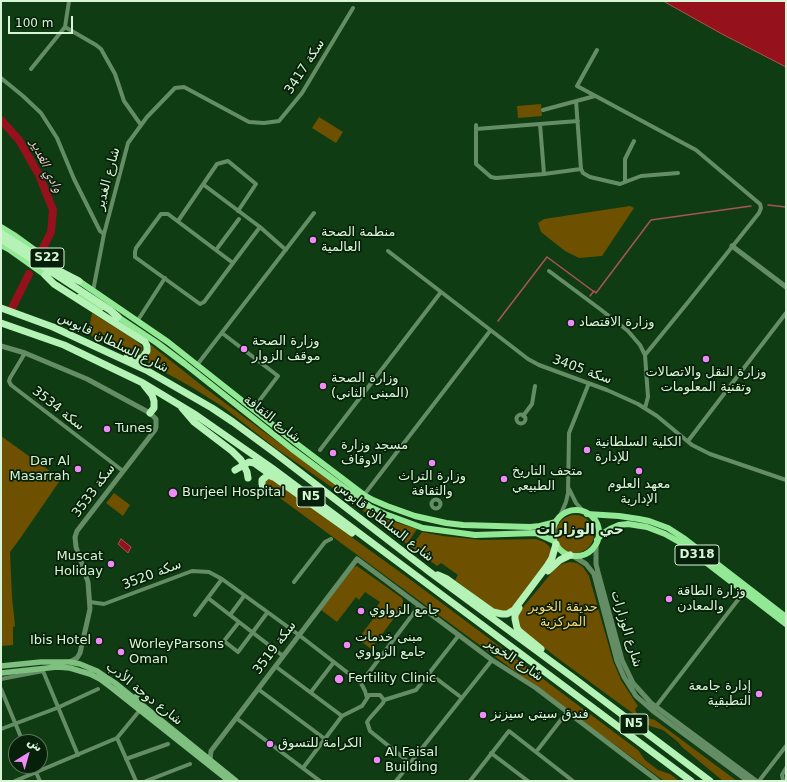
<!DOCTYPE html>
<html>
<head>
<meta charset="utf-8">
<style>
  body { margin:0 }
  #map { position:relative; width:787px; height:782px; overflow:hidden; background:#0f3c13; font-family:"DejaVu Sans","Noto Naskh Arabic",sans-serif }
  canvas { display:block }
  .frame { position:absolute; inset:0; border:2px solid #d8f6d7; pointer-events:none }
  .north { position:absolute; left:8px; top:734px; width:40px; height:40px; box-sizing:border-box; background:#072009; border:1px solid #5b765b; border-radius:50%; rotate:37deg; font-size:11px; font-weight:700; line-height:16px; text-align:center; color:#d8f6d7 }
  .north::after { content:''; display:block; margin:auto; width:14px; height:18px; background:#ef8bf6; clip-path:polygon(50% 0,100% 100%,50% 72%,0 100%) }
  .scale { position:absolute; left:8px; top:16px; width:65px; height:18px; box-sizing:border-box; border:2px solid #d8f6d7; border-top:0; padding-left:5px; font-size:12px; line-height:14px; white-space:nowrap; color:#d8f6d7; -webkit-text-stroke:3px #072009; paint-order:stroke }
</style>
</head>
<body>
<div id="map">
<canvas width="787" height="782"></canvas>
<div class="frame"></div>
<div class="north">ش</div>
<div class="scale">100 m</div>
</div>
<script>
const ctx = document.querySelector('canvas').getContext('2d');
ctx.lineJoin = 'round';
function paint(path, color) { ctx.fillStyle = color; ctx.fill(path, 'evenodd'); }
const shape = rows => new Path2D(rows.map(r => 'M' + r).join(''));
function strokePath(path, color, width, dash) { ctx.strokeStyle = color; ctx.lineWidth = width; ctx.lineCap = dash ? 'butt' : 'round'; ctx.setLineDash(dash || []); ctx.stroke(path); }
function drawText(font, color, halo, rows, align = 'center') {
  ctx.font = font + ' "DejaVu Sans","Noto Naskh Arabic",sans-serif'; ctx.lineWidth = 3.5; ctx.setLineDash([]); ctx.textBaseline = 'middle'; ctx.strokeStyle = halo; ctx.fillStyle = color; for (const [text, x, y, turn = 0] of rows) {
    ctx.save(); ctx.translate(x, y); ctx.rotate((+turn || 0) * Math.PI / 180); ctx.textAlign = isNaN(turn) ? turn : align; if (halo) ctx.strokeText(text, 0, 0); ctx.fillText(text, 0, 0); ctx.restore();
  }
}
const green = shape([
  [541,104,542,116,518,118,517,106],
  [319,117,343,132,336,143,312,128],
  [630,206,634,208,602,256,579,258,565,251,541,232,538,223,544,219],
  [92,313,135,340,142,346,142,350,140,354,133,357,94,338,89,333,89,330],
  [151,345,205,388,371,511,385,519,417,529,407,544,337,491,274,447,223,407,193,388,147,362],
  [1,436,61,479,19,540,10,552,12,597,15,626,13,627,13,645,1,646],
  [271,479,411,580,638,750,645,760,658,770,670,774,679,781,664,781,265,487,265,480],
  [114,493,130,505,123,516,106,503],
  '556 534a19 19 0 1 1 38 0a19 19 0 1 1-38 0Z',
  [422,532,443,536,482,540,536,539,544,542,549,546,551,550,550,557,511,609,502,612,495,610,455,580,458,575,441,563,437,566,411,547],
  [570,562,577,563,583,567,589,576,613,661,621,680,638,706,635,709,637,714,640,716,655,720,737,781,723,781,682,747,678,742,663,730,650,726,556,657,520,628,517,621,519,614,524,606,554,570,562,564],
  [357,566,402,598,403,601,403,606,371,649,358,639,376,615,373,612,380,602,365,592,359,600,356,597,337,622,321,610,354,567]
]);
const water = shape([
  [663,1,786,1,786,67,722,34,663,1],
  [121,539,131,547,128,553,118,544,121,539]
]);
const stream = shape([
  [768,205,786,207],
  [590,296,594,291,596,293,651,220,751,206],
  [498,321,547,257,593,291]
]);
const river = shape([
  [1,120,19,140,39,175,53,210,51,232,41,252],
  [11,310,29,274]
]);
const minor = shape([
  [65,27,96,45,101,49,115,74,124,101,141,125],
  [597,50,577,86,696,150,760,204,761,208,759,213,689,301,645,355,648,397,645,408],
  [31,69,65,27,69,1],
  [1,78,23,96,41,113,57,138,74,179,100,231,104,234],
  [576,101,581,169,583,173,590,177,620,184,641,176,678,173],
  [543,110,595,96],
  [540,124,544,174],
  [476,125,476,164,491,177,496,178,544,174,581,169],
  [476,129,578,121],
  [625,182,625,159,634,141],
  [204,185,260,227,286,250],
  [178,221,217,164,228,161,256,184,238,211],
  [216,250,239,219],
  [388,251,528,359,539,365,607,390,638,404,657,416,692,445,710,454,786,480],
  [233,263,168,214,161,214,136,248,135,252,135,257,200,304,204,302,233,263,260,227],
  [549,271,600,309,628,331,640,345,645,355],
  [93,291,104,234,128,143,147,117,175,88,184,87,249,122,264,123,279,121,302,93,353,8],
  [138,320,165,278],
  [222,333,278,376,253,409],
  [25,353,10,378,9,381,11,385,123,471],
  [197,365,314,213],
  '516.5 419a4.5 4.5 0 1 1 9 0a4.5 4.5 0 1 1-9 0Z',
  [523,416,532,404,535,386],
  [688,441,786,313],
  [320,450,441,292],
  [569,489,576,503,584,512],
  [364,495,490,331],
  '431.5 504a4.5 4.5 0 1 1 9 0a4.5 4.5 0 1 1-9 0Z',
  [559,518,566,502,568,493,569,433,589,383],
  [294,582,325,542,331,539],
  [208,598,283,656],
  [90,602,104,604,192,571,209,572,222,579,299,635,361,683,365,691,367,698],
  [195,615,222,579],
  [230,615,244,596],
  [239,622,224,641,238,652,267,613],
  [275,666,342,716],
  [429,673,462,698],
  [1,679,43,671,78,755],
  [361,683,419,606],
  [1,689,23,742],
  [258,689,325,739],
  [311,692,334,662],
  [369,695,380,695,384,700,383,703,369,719,367,722,370,731,410,763],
  [384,700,416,690,459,635],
  [654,709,744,592],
  [236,718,320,781],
  [1,729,57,708,98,689],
  [117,738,136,781],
  [536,752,567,712],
  [491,753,528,781],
  [126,759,168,744],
  [33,766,40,781],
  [303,768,342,716,362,706,368,697],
  [15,781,117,738,140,710],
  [146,781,190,764],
  [396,781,492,660],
  [470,781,509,731,573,781],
  [759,781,786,746],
  [785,781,783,780,782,775,786,768]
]);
const tertiary = shape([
  [732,246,786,287],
  [1,346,25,353,87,379,150,413,156,419,156,427,155,430,77,531,75,537,76,547,88,582,90,609,80,653,77,658,70,662],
  [596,543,596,564,599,576,622,660,633,683,651,703,756,781],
  [573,556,586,564,594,574,617,661,624,677,636,696,653,711,748,781],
  [210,760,211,751,357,559,492,660,536,688,658,781]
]);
const secondary = shape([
  [1,666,41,662,70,662,80,664,97,671,115,683,236,781],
  [1,673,57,667,70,668,90,674,100,679,112,688,229,781],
  [134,699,140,692]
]);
const primary = shape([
  [1,227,14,235,58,267],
  [1,245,10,250,48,277],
  [76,279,168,342,297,444,364,495,373,500,387,506,415,516,446,523,463,525,530,527,540,526,556,522],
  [79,297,101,308],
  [115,315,157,343,185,364,292,449,370,507,385,514,423,528,475,535,536,533,554,541],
  '553 533a23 23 0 1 1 46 0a23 23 0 1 1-46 0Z',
  [587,514,619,516,639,519,649,521,668,528,685,539,786,617],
  [597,540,602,534,610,529,619,525,628,524,647,527,665,534,681,543,786,624]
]);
const trunk = shape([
  [1,233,58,270,79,281],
  [1,239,110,310,118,317],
  [45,275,54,284,145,342,147,346,147,351,143,357,136,360,127,357],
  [1,308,53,327,146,370,212,408,233,422,275,453,431,573,575,679,710,781],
  [1,323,64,345,143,383,196,415,272,468,691,781],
  [144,385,152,395,154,401,154,408,150,413],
  [182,408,194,422,232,451,241,460,247,472,248,478],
  [235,470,249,462,254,463,352,533],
  [263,488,262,484,262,480,268,475,273,477],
  [548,571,560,560,570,555],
  [438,575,447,579,493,612,502,614,507,614,514,610,547,566,552,558,556,544],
  [519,608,515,615,515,619,517,628,519,631,541,649]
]);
const markers = [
  [313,240,4,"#ef8bf6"],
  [571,323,4,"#ef8bf6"],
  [244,349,4,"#ef8bf6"],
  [706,359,4,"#ef8bf6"],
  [323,386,4,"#ef8bf6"],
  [107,429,4,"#ef8bf6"],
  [587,450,4,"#ef8bf6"],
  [333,453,4,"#ef8bf6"],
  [432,463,4,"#ef8bf6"],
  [78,469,4,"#ef8bf6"],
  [639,471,4,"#ef8bf6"],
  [504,479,4,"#ef8bf6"],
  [173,493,5,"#ef8bf6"],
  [111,564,4,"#ef8bf6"],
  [669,599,4,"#ef8bf6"],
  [361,611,4,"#ef8bf6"],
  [99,641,4,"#ef8bf6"],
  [347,645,4,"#ef8bf6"],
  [121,652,4,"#ef8bf6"],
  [339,679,5,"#ef8bf6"],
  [759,694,4,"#ef8bf6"],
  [483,715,4,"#ef8bf6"],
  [270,744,4,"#ef8bf6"],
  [377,760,4,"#ef8bf6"]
];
const shields = [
  [47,258,34],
  [311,497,28],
  [697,555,44],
  [634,724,28]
];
const shieldNames = [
  ["S22",47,258],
  ["N5",311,497],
  ["D318",697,555],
  ["N5",634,724]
];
const streetNames = [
  ["سكة 3417",305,67,-57],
  ["شارع الغدير",108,179,-75],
  ["شارع السلطان قابوس",113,343,26],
  ["سكة 3405",582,370,20],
  ["سكة 3534",58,409,38],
  ["شارع الثقافة",272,419,38],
  ["سكة 3533",94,491,-53],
  ["شارع السلطان قابوس",384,522,38],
  ["سكة 3520",152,575,-21],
  ["شارع الوزارات",626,629,73],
  ["سكة 3519",275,648,-53],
  ["شارع الخوير",514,660,34],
  ["شارع دوحة الأدب",144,694,38]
];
const poiNames = [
  ["منطمة الصحة",321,233],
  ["العالمية",321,248],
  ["وزارة الاقتصاد",579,323],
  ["وزارة الصحة",252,342],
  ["موقف الزوار",252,357],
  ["وزارة النقل والاتصالات",706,373,"center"],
  ["وتقنية المعلومات",706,388,"center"],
  ["وزارة الصحة",331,379],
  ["(المبنى الثاني)",331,394],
  ["Tunes",115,429],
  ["الكلية السلطانية",595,443],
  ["للإدارة",595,458],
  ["مسجد وزارة",341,446],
  ["الاوقاف",341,461],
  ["Dar Al",70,462,"right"],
  ["Masarrah",70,477,"right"],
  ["متحف التاريخ",512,472],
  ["الطبيعي",512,487],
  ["وزارة التراث",432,477,"center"],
  ["والثقافة",432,492,"center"],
  ["معهد العلوم",639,485,"center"],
  ["الإدارية",639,500,"center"],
  ["Burjeel Hospital",182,493],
  ["Muscat",103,557,"right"],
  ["Holiday",103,572,"right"],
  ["وزارة الطاقة",677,592],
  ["والمعادن",677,607],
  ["جامع الزواوي",369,611],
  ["مبنى خدمات",355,638],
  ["جامع الزواوي",355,653],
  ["Ibis Hotel",91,641,"right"],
  ["WorleyParsons",129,645],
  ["Oman",129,660],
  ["Fertility Clinic",348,679],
  ["إدارة جامعة",751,687,"right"],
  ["التطبقية",751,702,"right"],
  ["فندق سيتي سيزنز",491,715],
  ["الكرامة للتسوق",278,744],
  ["Al Faisal",385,753],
  ["Building",385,768]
];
const parkNames = [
  ["حديقة الخوير",563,608],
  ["المركزية",563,623]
];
const waterNames = [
  ["وادي الغدير",46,166,64]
];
const neighbourhoodNames = [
  ["حي الوزارات",580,530]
];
paint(green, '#6d5000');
paint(water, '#95111b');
strokePath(water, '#a95653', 1);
strokePath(stream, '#a95653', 1.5);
strokePath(river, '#95111b', 8);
strokePath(minor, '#658d65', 4);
strokePath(tertiary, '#658d65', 5);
strokePath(secondary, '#7fc081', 5.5);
strokePath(primary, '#93e896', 6);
strokePath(trunk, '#b4f2b5', 7);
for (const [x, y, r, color] of markers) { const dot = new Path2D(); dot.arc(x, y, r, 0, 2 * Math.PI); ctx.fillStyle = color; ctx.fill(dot); strokePath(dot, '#072009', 1.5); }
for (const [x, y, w] of shields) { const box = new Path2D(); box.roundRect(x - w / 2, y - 10, w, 20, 3); ctx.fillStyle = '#072009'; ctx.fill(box); strokePath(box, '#d8f6d7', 1); }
drawText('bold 12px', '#d8f6d7', null, shieldNames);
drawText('13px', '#d8f6d7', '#072009', streetNames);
drawText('13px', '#d8f6d7', '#072009', poiNames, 'left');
drawText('13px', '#fdd47c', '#072009', parkNames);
drawText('italic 14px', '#f6d4d1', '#072009', waterNames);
drawText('bold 14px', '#d8f6d7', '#072009', neighbourhoodNames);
</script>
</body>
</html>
